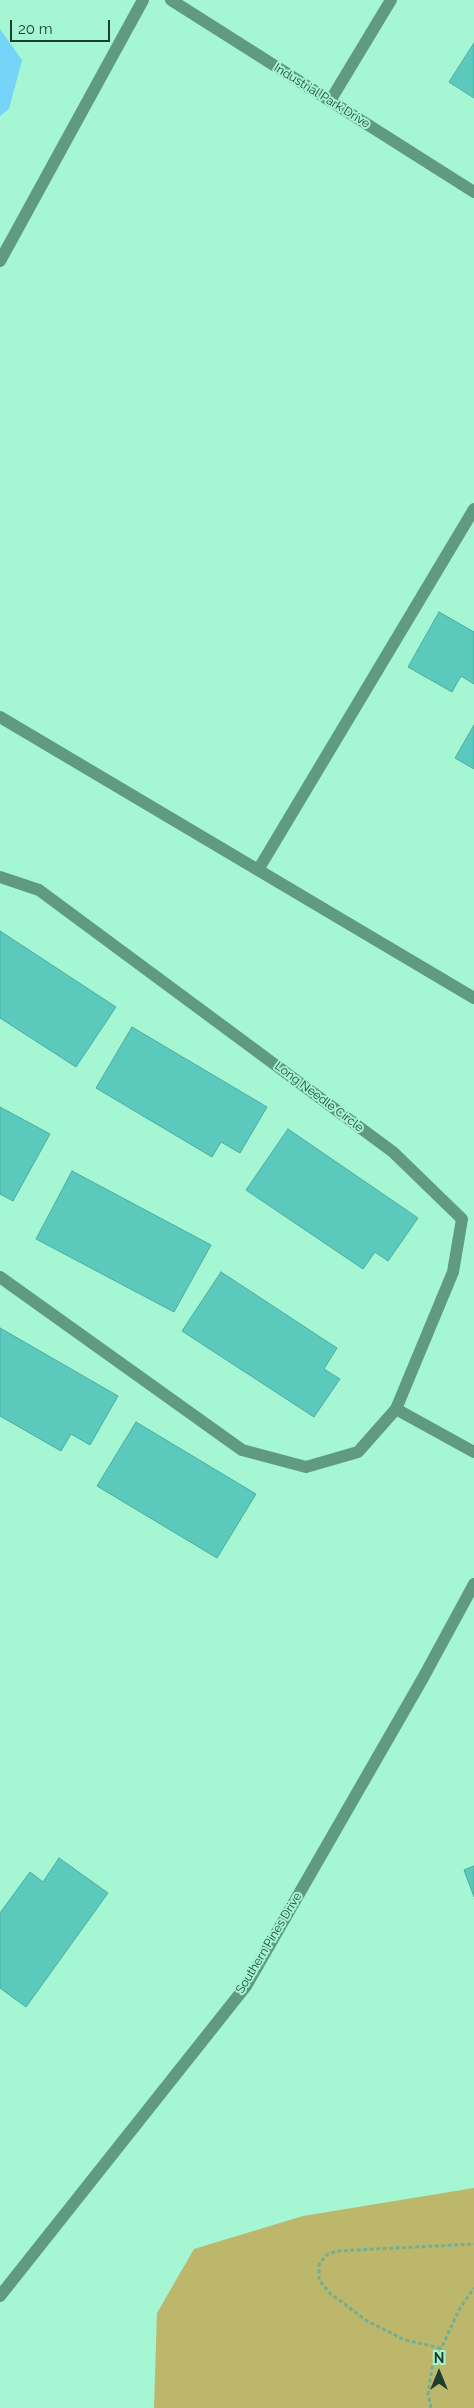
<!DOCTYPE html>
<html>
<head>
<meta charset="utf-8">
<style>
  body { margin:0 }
  #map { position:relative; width:474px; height:2408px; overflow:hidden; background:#a5f6d3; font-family:Raleway,sans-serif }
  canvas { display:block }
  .north { position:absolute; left:414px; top:2348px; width:50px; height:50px; -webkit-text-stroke:4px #a5f6d3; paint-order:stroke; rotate:0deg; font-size:14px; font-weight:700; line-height:20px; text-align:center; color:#1c3d2f }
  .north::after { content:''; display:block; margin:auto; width:18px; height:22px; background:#1c3d2f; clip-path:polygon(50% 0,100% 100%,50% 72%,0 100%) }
  .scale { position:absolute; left:10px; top:20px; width:100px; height:22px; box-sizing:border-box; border:2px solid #1c3d2f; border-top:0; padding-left:6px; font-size:15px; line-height:18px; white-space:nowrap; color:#1c3d2f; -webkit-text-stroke:4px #a5f6d3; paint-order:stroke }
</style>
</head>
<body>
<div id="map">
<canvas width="474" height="2408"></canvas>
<div class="north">N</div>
<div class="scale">20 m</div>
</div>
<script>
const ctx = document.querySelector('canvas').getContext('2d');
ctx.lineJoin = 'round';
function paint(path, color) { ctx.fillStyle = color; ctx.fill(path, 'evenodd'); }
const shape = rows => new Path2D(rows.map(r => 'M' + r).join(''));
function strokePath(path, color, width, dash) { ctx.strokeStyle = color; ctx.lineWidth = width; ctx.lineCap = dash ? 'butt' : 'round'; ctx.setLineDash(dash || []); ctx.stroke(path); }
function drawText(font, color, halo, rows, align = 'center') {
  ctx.font = font + ' Raleway,sans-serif'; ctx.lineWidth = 4; ctx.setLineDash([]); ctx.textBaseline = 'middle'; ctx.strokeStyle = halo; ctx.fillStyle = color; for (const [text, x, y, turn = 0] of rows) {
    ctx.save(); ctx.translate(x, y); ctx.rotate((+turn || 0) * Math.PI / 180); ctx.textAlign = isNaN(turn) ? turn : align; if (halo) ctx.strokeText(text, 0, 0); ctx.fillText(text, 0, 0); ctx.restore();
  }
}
const green = shape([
  [474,2188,474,2408,154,2408,157,2313,194,2249,303,2216]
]);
const water = shape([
  [0,29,22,60,9,109,0,116]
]);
const building = shape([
  [474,43,474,98,449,82,474,43],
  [439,612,474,632,474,684,461,676,452,692,408,667,439,612],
  [474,725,474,769,455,758,474,725],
  [0,931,116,1007,76,1067,0,1018,0,931],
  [132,1027,267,1107,240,1153,221,1142,212,1157,96,1088,132,1027],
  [0,1107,50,1134,13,1201,0,1194,0,1107],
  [288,1129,418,1218,388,1261,375,1252,363,1269,246,1190,288,1129],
  [72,1171,211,1245,174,1312,36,1239,72,1171],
  [221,1272,337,1348,324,1369,340,1379,314,1417,182,1331,221,1272],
  [0,1328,118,1396,90,1445,71,1434,61,1451,0,1416,0,1328],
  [136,1422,256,1494,217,1558,97,1486,136,1422],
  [59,1858,108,1893,26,2007,0,1988,0,1913,30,1872,43,1882,59,1858],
  [474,1866,474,1897,464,1870,474,1866]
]);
const path = shape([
  [441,2348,405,2340,367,2321,331,2294,319,2280,319,2265,326,2255,337,2251,474,2244],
  [431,2408,428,2394,432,2368,460,2308,474,2288]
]);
const minor = shape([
  [171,0,474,192],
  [330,101,391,0],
  [0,261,143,0],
  [0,717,474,998],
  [258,870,474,509],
  [0,877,39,890,393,1152,462,1219,453,1272,396,1409,358,1452,306,1467,242,1450,0,1277],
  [396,1409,474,1452],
  [0,2296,246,1986,423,1678,474,1584]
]);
const streetNames = [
  ["Industrial Park Drive",322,96,32],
  ["Long Needle Circle",319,1097,37],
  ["Southern Pines Drive",269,1943,-59]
];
paint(green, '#bcb76a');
paint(water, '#75d4f8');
paint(building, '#5bc9bc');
strokePath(building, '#4bada1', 1);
strokePath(path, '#71b095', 3, [4, 2.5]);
strokePath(minor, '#5f9a81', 12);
drawText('12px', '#1c3d2f', '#a5f6d3', streetNames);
</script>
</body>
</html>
